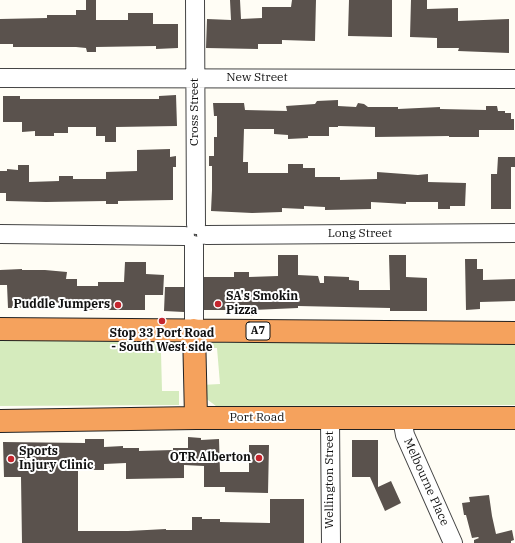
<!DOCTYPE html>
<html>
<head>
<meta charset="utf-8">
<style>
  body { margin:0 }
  canvas { display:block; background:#fffdf5 }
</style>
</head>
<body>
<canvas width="515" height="543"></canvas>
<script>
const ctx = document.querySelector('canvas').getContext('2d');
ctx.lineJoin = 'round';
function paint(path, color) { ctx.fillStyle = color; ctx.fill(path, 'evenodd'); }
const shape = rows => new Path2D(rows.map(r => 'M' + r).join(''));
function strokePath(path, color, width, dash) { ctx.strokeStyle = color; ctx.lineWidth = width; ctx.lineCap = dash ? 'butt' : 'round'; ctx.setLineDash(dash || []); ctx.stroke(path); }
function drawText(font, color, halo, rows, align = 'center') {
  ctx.font = font + ' "IBM Plex Serif",serif'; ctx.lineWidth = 4; ctx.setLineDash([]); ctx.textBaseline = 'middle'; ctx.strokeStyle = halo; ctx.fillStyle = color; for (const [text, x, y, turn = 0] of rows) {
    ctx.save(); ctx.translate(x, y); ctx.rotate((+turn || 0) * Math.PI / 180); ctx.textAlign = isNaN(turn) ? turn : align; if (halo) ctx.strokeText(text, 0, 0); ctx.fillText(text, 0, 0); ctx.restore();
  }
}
const green = shape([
  [203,339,515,341,515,405,216,406,204,397,201,385,220,384,217,348,200,348],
  [178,340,178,351,161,352,162,391,179,391,179,405,0,406,0,341]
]);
const building = shape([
  [86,0,96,0,96,20,128,20,128,13,153,13,153,24,178,24,178,48,156,49,156,46,96,47,96,52,87,52,86,48,76,47,13,47,13,44,0,44,0,19,47,18,47,15,76,15,76,10,86,10],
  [230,0,240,0,241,19,262,18,262,7,291,7,292,0,316,0,315,41,282,40,282,44,258,44,258,49,206,48,207,19,231,20],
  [349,0,392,0,392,37,348,36],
  [411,0,427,0,427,9,458,8,458,21,509,19,509,53,458,51,459,48,437,48,437,38,410,37],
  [176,95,177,126,116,127,116,142,105,142,105,136,96,136,96,127,68,127,68,133,54,133,54,136,35,136,35,131,22,132,22,122,3,122,3,96,20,96,20,99,159,99,159,96],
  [338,100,338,106,356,107,358,103,364,104,368,107,398,107,398,109,440,107,440,109,486,110,486,106,497,106,498,111,505,111,505,113,511,113,511,119,514,119,514,130,479,130,479,137,449,137,449,136,375,137,375,127,338,126,338,127,329,127,329,136,308,136,308,138,288,139,288,135,274,134,274,129,244,129,243,162,248,162,248,173,288,173,288,164,303,164,303,168,315,168,315,177,340,177,340,180,377,179,377,172,418,175,428,174,428,182,466,183,465,206,450,206,450,209,438,209,438,202,406,202,406,204,371,202,371,209,325,210,325,207,304,206,304,209,282,208,282,212,252,213,211,211,212,190,212,166,209,166,209,156,214,156,214,137,217,137,217,116,214,116,213,103,244,103,245,110,287,111,286,106,315,104,317,101],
  [170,149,170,157,176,156,176,167,173,167,173,200,118,201,118,204,106,204,106,201,46,202,6,201,6,193,0,193,0,171,7,171,7,169,18,170,18,165,29,165,29,182,59,181,59,176,73,176,73,179,106,179,106,172,137,171,137,150],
  [498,157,515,157,515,167,511,167,511,209,491,209,491,174,497,174],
  [278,255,298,255,298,275,318,276,320,283,324,283,324,276,349,277,349,280,359,281,359,290,390,290,389,255,406,255,406,277,427,278,427,311,390,311,390,308,298,306,298,308,253,310,253,316,239,316,239,312,234,312,234,310,204,310,204,277,234,277,234,272,249,272,249,277,278,276],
  [465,259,477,259,477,269,483,269,483,280,515,279,515,301,480,302,480,309,466,310],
  [125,262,146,262,146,274,164,275,163,295,145,295,145,310,88,310,88,304,46,302,46,307,8,308,7,285,0,285,0,270,22,269,22,270,45,270,67,272,66,279,77,279,77,286,98,286,98,282,124,282],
  [165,287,184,287,184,312,164,311],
  [188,437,201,438,201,440,219,439,220,472,249,472,249,445,269,445,268,493,225,492,225,487,204,487,204,466,184,465,184,478,126,479,126,463,104,464,104,470,78,470,78,531,128,531,166,529,166,530,192,530,192,517,202,517,202,519,220,519,220,522,270,523,270,499,304,499,304,543,22,543,21,477,4,477,3,442,85,443,85,439,104,439,104,447,123,446,123,448,139,448,139,451,173,450,173,448,188,448],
  [352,440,378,440,378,487,391,481,401,503,385,511,370,477,352,477],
  [489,495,492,516,496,534,512,530,514,540,511,541,511,543,474,543,474,540,479,538,478,537,472,538,466,515,464,515,462,503,470,502,469,497]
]);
const minor = shape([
  [195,0,196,225],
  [0,78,515,79],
  [0,234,185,236],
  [206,235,515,233],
  [194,245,194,330],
  [330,418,331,543],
  [402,419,405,435,453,543]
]);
const highway = shape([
  [0,329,515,333],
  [194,330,196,418],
  [0,421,196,418,515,418]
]);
const markers = [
  [218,304,4,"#c4262e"],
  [118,305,4,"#c4262e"],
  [162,321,4,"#c4262e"],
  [259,458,4,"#c4262e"],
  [11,459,4,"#c4262e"]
];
const shields = [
  [258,331,24]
];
const shieldNames = [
  ["A7",258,331]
];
const streetNames = [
  ["New Street",257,78],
  ["Cross Street",195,112,-90],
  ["Long Street",360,234],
  ["Port Road",257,418],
  ["Wellington Street",330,480,-90],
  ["Melbourne Place",426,482,66]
];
const poiNames = [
  ["SA's Smokin",226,297],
  ["Pizza",226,311],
  ["Puddle Jumpers",110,305,"right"],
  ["Stop 33 Port Road",162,334,"center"],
  ["- South West side",162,348,"center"],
  ["Sports",19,452],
  ["Injury Clinic",19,466],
  ["OTR Alberton",251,458,"right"]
];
paint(green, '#d5ebbd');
paint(building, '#5a524d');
strokePath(minor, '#444', 20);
strokePath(highway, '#222', 24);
strokePath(minor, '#fff', 18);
strokePath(highway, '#f5a25d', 22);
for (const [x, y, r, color] of markers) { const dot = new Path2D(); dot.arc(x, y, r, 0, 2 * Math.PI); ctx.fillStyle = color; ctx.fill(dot); strokePath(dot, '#fff', 1.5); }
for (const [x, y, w] of shields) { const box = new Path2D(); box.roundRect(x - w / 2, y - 9, w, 18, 3); ctx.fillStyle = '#fff'; ctx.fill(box); strokePath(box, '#111', 1); }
drawText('bold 11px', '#111', null, shieldNames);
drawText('12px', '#111', '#fff', streetNames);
drawText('bold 12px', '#111', '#fff', poiNames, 'left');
</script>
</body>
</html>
